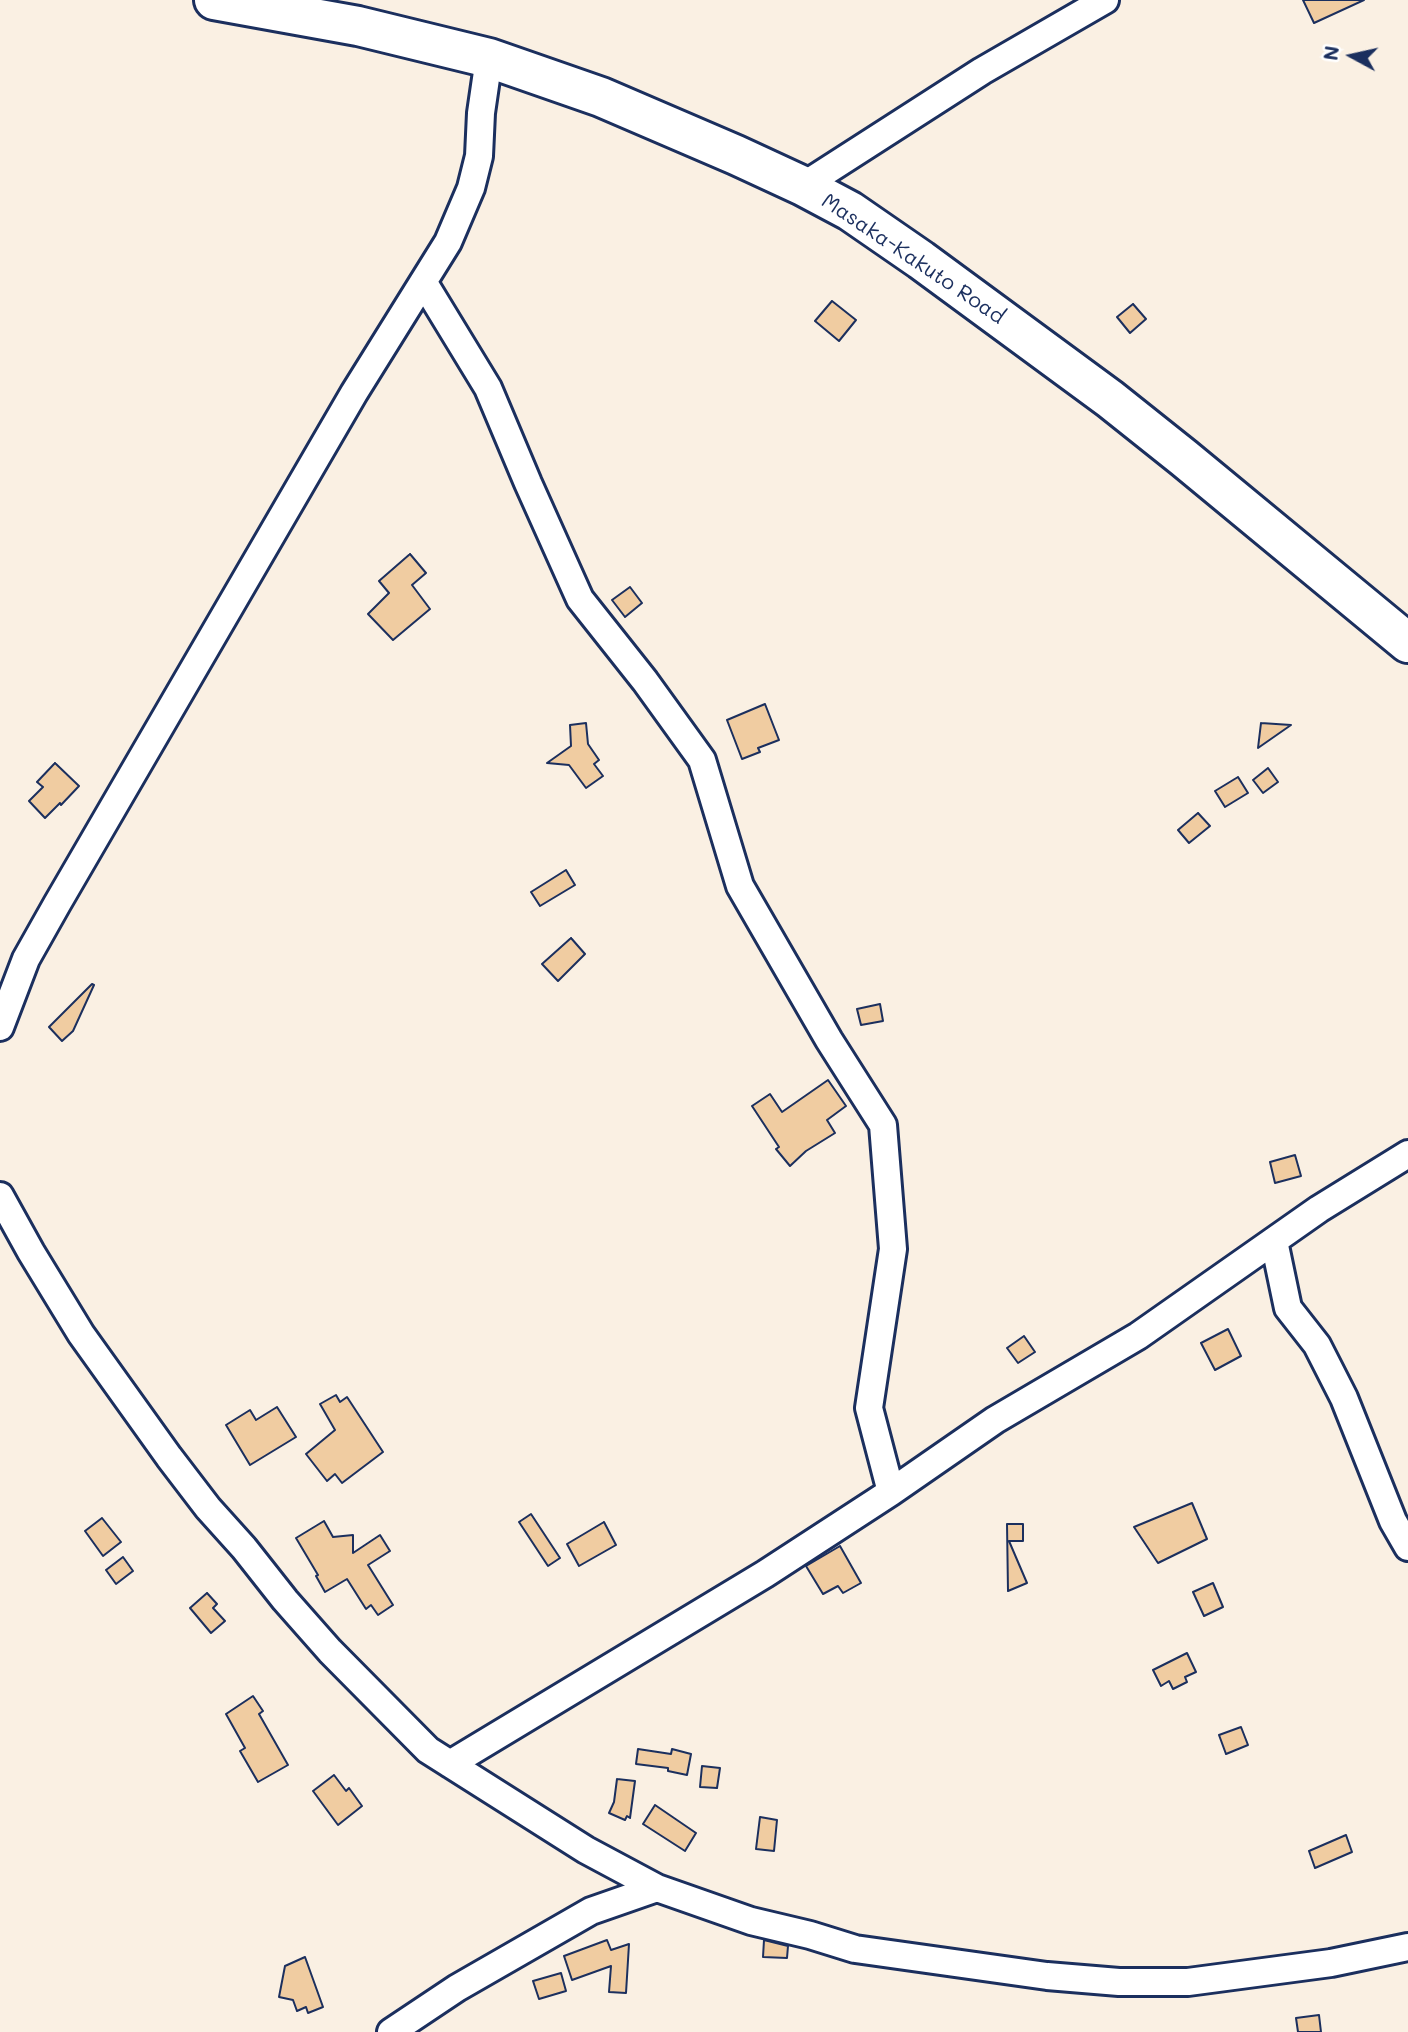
<!DOCTYPE html>
<html>
<head>
<meta charset="utf-8">
<style>
  body { margin:0 }
  #map { position:relative; width:1408px; height:2032px; overflow:hidden; background:#faf0e3; font-family:Mali,sans-serif }
  canvas { display:block }
  .north { position:absolute; left:1317px; top:21px; width:70px; height:70px; -webkit-text-stroke:5px #fff; paint-order:stroke; rotate:278deg; font-size:19px; font-weight:700; line-height:28px; text-align:center; color:#1b2f5e }
  .north::after { content:''; display:block; margin:auto; width:24px; height:32px; background:#1b2f5e; clip-path:polygon(50% 0,100% 100%,50% 72%,0 100%) }
</style>
</head>
<body>
<div id="map">
<canvas width="1408" height="2032"></canvas>
<div class="north">N</div>
</div>
<script>
const ctx = document.querySelector('canvas').getContext('2d');
ctx.lineJoin = 'round';
function paint(path, color) { ctx.fillStyle = color; ctx.fill(path, 'evenodd'); }
const shape = rows => new Path2D(rows.map(r => 'M' + r).join(''));
function strokePath(path, color, width, dash) { ctx.strokeStyle = color; ctx.lineWidth = width; ctx.lineCap = dash ? 'butt' : 'round'; ctx.setLineDash(dash || []); ctx.stroke(path); }
function drawText(font, color, halo, rows, align = 'center') {
  ctx.font = font + ' Mali,sans-serif'; ctx.lineWidth = 5; ctx.setLineDash([]); ctx.textBaseline = 'middle'; ctx.strokeStyle = halo; ctx.fillStyle = color; for (const [text, x, y, turn = 0] of rows) {
    ctx.save(); ctx.translate(x, y); ctx.rotate((+turn || 0) * Math.PI / 180); ctx.textAlign = isNaN(turn) ? turn : align; if (halo) ctx.strokeText(text, 0, 0); ctx.fillText(text, 0, 0); ctx.restore();
  }
}
const building = shape([
  [1303,0,1364,0,1314,23,1303,0],
  [832,301,856,320,839,341,815,321,832,301],
  [1133,304,1146,319,1130,333,1117,317,1133,304],
  [410,554,426,573,412,585,430,609,393,640,368,614,389,593,379,581,410,554],
  [630,587,642,603,625,617,612,600,630,587],
  [765,704,779,740,758,748,760,752,742,759,727,720,765,704],
  [586,723,588,744,599,760,594,764,603,776,586,788,569,765,547,763,571,746,570,725,586,723],
  [1261,723,1291,725,1258,748,1261,723],
  [55,763,79,786,61,805,60,803,45,818,29,801,43,787,37,782,55,763],
  [1268,768,1278,782,1263,793,1253,780,1268,768],
  [1238,777,1248,793,1225,807,1215,791,1238,777],
  [1198,813,1210,826,1189,843,1178,830,1198,813],
  [566,870,575,885,540,906,531,892,566,870],
  [571,938,585,954,558,981,542,964,571,938],
  [92,984,94,985,73,1031,62,1041,49,1027,92,984],
  [880,1004,883,1021,861,1025,857,1009,880,1004],
  [828,1080,846,1106,827,1120,835,1133,806,1151,790,1166,776,1149,779,1147,752,1106,770,1094,782,1112,828,1080],
  [1295,1155,1301,1176,1275,1183,1270,1162,1295,1155],
  [1228,1329,1241,1356,1215,1370,1201,1343,1228,1329],
  [1024,1336,1035,1352,1018,1363,1007,1348,1024,1336],
  [336,1395,340,1402,347,1397,383,1452,342,1483,335,1474,327,1481,306,1454,335,1430,320,1404,336,1395],
  [277,1407,296,1437,250,1465,226,1425,250,1410,256,1420,277,1407],
  [1192,1503,1207,1539,1158,1563,1134,1527,1192,1503],
  [531,1514,560,1558,548,1566,519,1522,531,1514],
  [102,1518,121,1542,103,1556,85,1531,102,1518],
  [324,1521,333,1537,353,1535,353,1553,380,1535,390,1551,368,1565,393,1605,378,1615,371,1605,366,1609,347,1579,325,1592,316,1576,318,1575,296,1538,324,1521],
  [604,1522,616,1545,579,1566,567,1544,604,1522],
  [1007,1524,1023,1524,1023,1541,1009,1541,1027,1583,1008,1591,1007,1524],
  [840,1546,861,1583,843,1593,838,1586,823,1594,806,1566,840,1546],
  [123,1557,133,1571,116,1584,106,1570,123,1557],
  [1213,1583,1223,1607,1204,1616,1193,1592,1213,1583],
  [207,1593,217,1604,213,1608,225,1621,211,1633,190,1608,207,1593],
  [1187,1653,1196,1672,1185,1677,1187,1682,1173,1689,1169,1681,1161,1686,1153,1670,1187,1653],
  [253,1696,263,1711,259,1714,288,1765,258,1782,240,1751,245,1748,226,1714,253,1696],
  [1241,1727,1248,1745,1226,1754,1219,1735,1241,1727],
  [638,1749,671,1754,672,1749,691,1754,687,1775,668,1771,668,1768,636,1764,638,1749],
  [702,1766,720,1768,717,1788,700,1787,702,1766],
  [334,1775,346,1791,349,1788,362,1806,338,1825,313,1791,334,1775],
  [617,1779,635,1781,630,1818,627,1816,625,1820,609,1813,614,1802,617,1779],
  [655,1805,696,1833,685,1851,643,1824,655,1805],
  [760,1817,777,1820,774,1851,756,1849,760,1817],
  [1346,1835,1352,1852,1315,1868,1309,1851,1346,1835],
  [607,1940,611,1950,629,1944,626,1993,609,1992,611,1966,572,1980,564,1956,607,1940],
  [764,1940,788,1946,787,1958,763,1957,764,1940],
  [305,1957,323,2007,308,2013,306,2007,297,2011,293,2000,279,1997,285,1966,305,1957],
  [561,1973,566,1991,539,1999,533,1981,561,1973],
  [1319,2015,1321,2032,1298,2032,1296,2018,1319,2015]
]);
const minor = shape([
  [803,186,982,71,1105,0],
  [424,283,488,388,528,483,580,599,645,681,702,760,740,886,829,1040,883,1125,893,1249,869,1408,891,1492],
  [0,1027,26,959,57,904,354,393,448,242,471,188,479,156,481,113,489,58],
  [0,1196,31,1252,81,1334,169,1457,208,1508,244,1548,285,1600,330,1651,428,1750,586,1850,657,1888,751,1921,810,1935,855,1949,1047,1976,1119,1982,1188,1982,1331,1963,1408,1947],
  [1274,1241,1288,1308,1317,1345,1344,1398,1393,1521,1408,1547],
  [450,1764,765,1574,891,1492,995,1420,1138,1336,1319,1209,1408,1154],
  [391,2032,457,1988,591,1911,657,1888]
]);
const highway = shape([
  [214,0,358,26,489,58,601,97,736,155,803,186,850,211,921,260,1110,399,1184,458,1408,643]
]);
const streetNames = [
  ["Masaka-Kakuto Road",913,259,34]
];
paint(building, '#f0cca1');
strokePath(building, '#1b2f5e', 2);
strokePath(minor, '#1b2f5e', 32);
strokePath(highway, '#1b2f5e', 44);
strokePath(minor, '#fff', 26);
strokePath(highway, '#fff', 38);
drawText('21px', '#1b2f5e', '#fff', streetNames);
</script>
</body>
</html>
